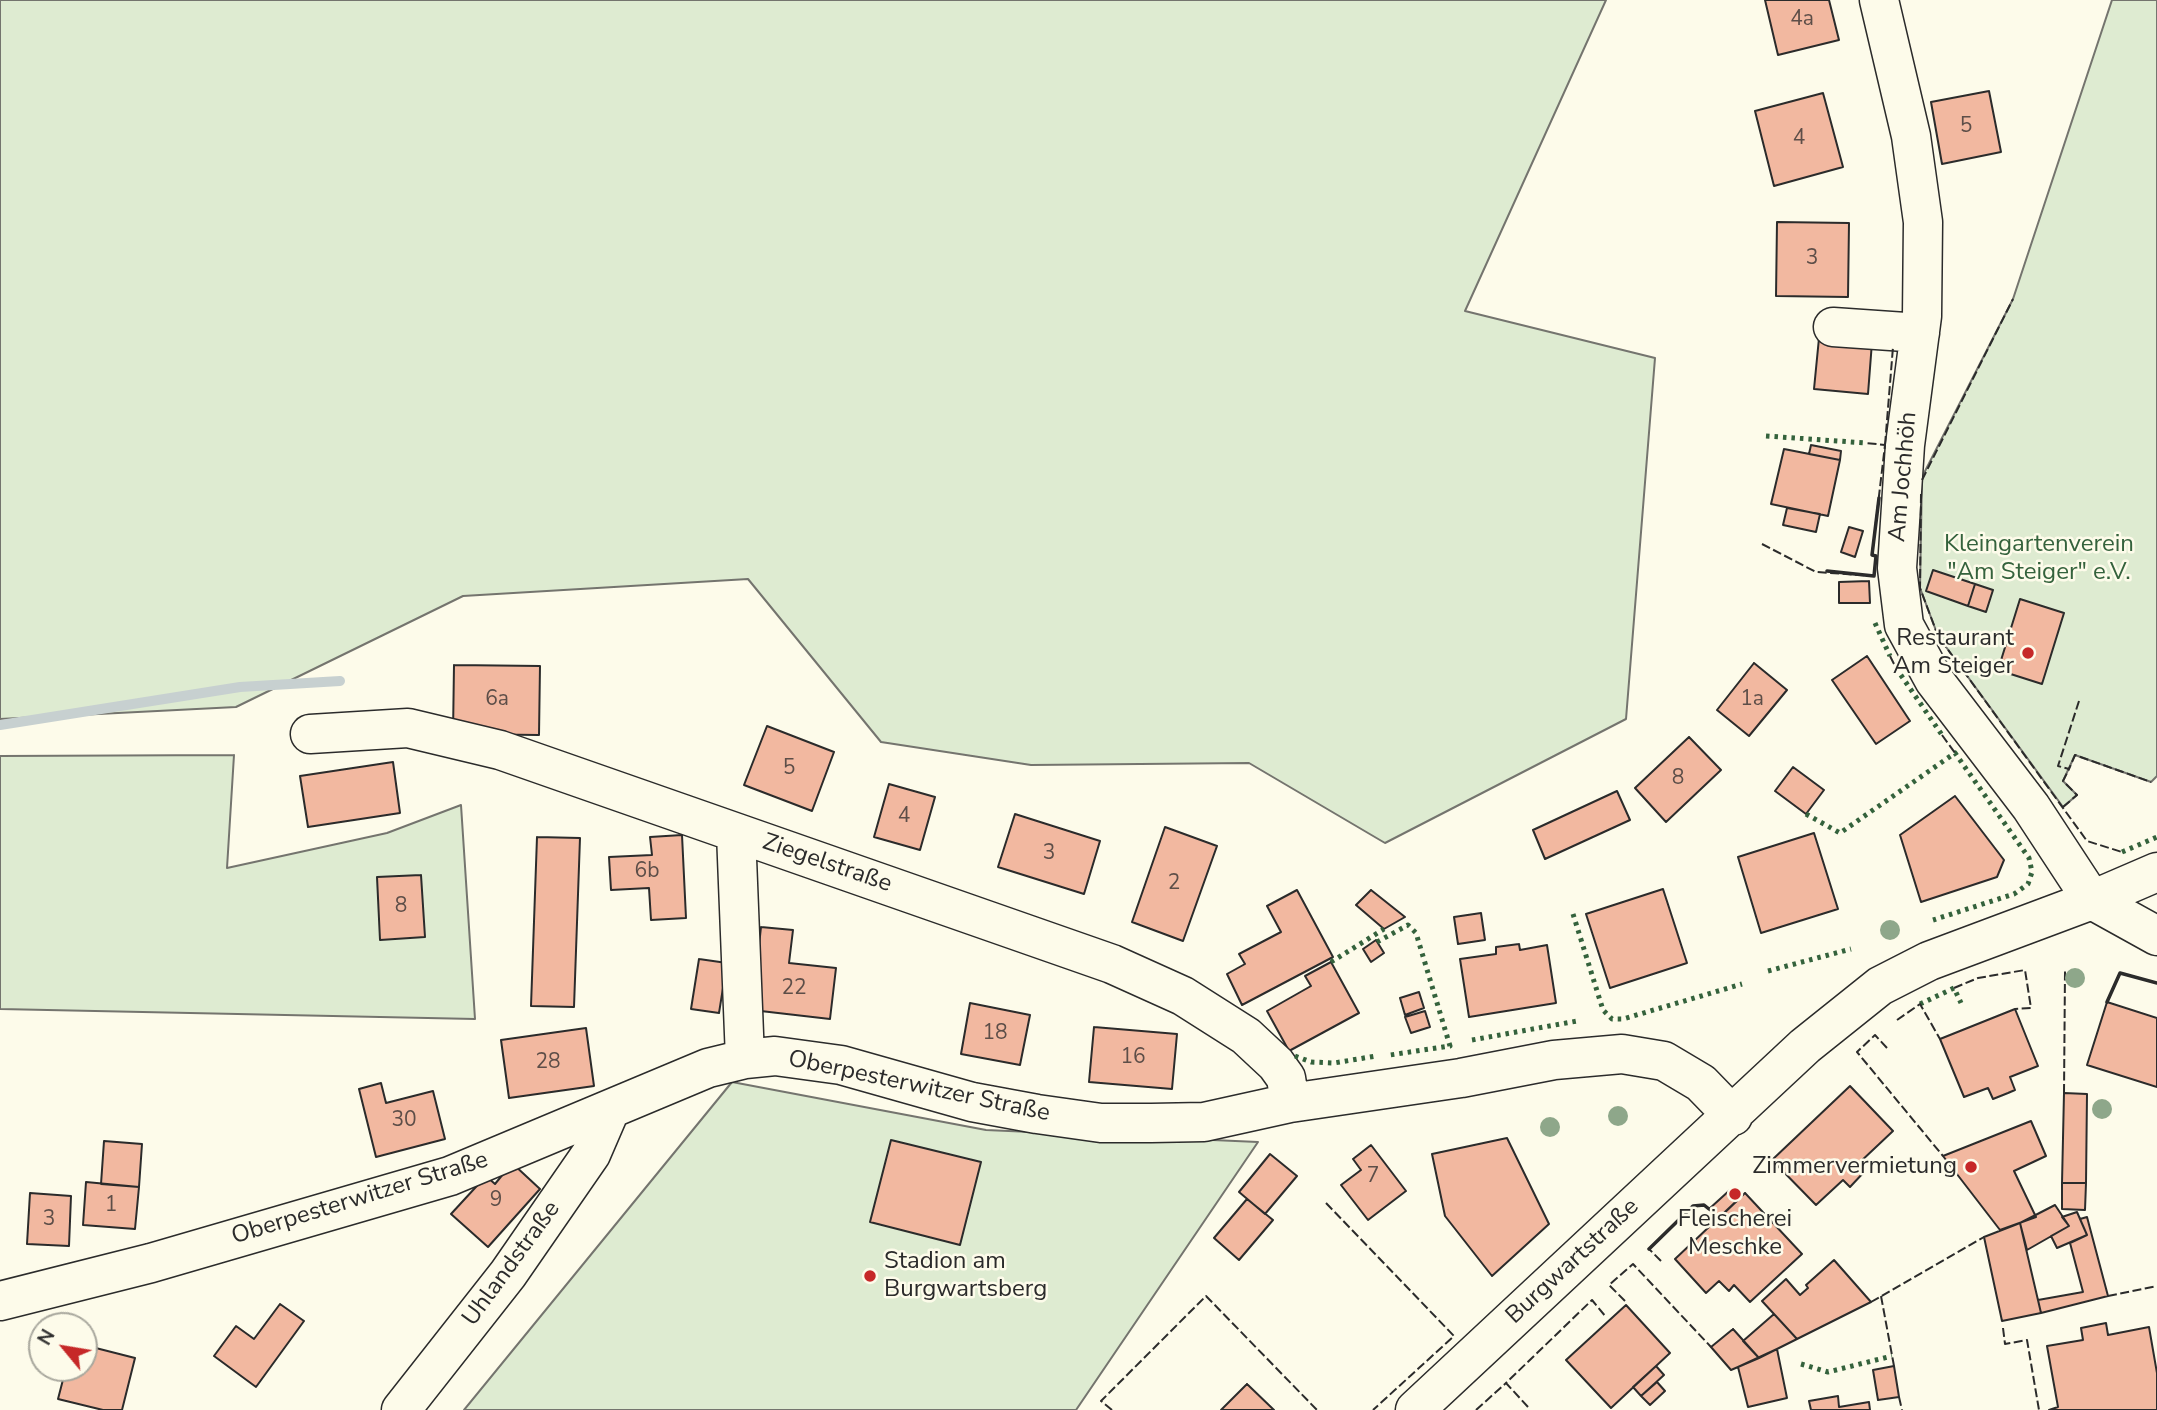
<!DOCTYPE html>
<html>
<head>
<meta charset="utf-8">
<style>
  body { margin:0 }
  #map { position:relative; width:2157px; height:1410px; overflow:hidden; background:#fdfbea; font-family:"Nunito Sans",sans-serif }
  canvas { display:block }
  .north { position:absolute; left:28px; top:1312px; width:70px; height:70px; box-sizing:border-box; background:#fdfbea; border:2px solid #a9a89e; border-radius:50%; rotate:300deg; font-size:19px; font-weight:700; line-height:28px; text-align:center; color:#2b2b2b }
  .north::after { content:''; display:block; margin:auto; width:24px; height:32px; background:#c62828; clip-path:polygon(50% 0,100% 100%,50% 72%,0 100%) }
</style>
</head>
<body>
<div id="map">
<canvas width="2157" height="1410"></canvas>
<div class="north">N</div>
</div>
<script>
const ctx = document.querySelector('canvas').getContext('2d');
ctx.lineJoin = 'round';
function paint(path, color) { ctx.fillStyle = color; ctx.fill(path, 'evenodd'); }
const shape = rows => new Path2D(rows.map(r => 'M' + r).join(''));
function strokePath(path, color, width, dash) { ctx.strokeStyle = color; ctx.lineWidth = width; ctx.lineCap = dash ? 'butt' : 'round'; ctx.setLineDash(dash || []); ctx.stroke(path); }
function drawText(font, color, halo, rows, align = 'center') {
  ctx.font = font + ' "Nunito Sans",sans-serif'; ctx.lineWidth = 5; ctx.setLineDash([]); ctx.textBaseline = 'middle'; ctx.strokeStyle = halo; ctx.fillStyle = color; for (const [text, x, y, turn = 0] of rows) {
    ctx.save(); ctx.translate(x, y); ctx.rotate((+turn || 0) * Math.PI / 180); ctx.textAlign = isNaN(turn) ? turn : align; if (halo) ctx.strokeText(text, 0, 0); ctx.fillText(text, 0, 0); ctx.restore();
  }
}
const green = shape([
  [0,0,1606,0,1465,311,1655,358,1626,719,1385,843,1249,763,1031,765,881,742,748,579,463,596,236,707,0,719,0,0],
  [2112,0,2157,0,2157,776,2151,782,2075,755,2063,781,2077,795,2063,807,1938,636,1920,588,1922,477,2013,299,2112,0],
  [234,755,227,868,387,833,461,805,475,1019,0,1009,0,756,234,755],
  [732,1082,986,1130,1258,1142,1076,1410,464,1410,732,1082]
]);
const stream = shape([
  [0,725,240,687,340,681]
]);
const building = shape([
  [1765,0,1829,0,1839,40,1778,55,1765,0],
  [1989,91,2001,152,1942,164,1931,102,1989,91],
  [1823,93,1843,167,1774,186,1755,111,1823,93],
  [1777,222,1849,223,1848,297,1776,296,1777,222],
  [1819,338,1872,342,1868,394,1814,389,1819,338],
  [1811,445,1841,451,1840,460,1809,454,1811,445],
  [1784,449,1840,460,1828,516,1771,504,1784,449],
  [1787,508,1820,514,1816,532,1783,525,1787,508],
  [1849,527,1863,531,1855,557,1841,552,1849,527],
  [1933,570,1975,584,1968,606,1926,591,1933,570],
  [1869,581,1870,603,1839,603,1839,582,1869,581],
  [1975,584,1993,590,1986,612,1968,606,1975,584],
  [2020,599,2064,613,2042,684,1998,670,2020,599],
  [1867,656,1910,721,1876,744,1832,680,1867,656],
  [1754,663,1787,690,1749,736,1717,710,1754,663],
  [454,665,540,666,539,735,453,734,454,665],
  [767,726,834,752,812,811,744,785,767,726],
  [1689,737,1721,770,1666,822,1635,788,1689,737],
  [393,762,400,813,308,827,300,776,393,762],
  [1793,767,1824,790,1806,814,1775,791,1793,767],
  [889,784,935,797,920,850,874,837,889,784],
  [1617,791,1630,820,1545,859,1533,830,1617,791],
  [1955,796,2004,860,1997,877,1921,902,1900,835,1955,796],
  [1015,814,1100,841,1084,894,998,867,1015,814],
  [1165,827,1217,846,1183,941,1132,922,1165,827],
  [1814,833,1838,909,1761,933,1738,857,1814,833],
  [682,835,686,918,651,920,649,888,611,890,609,857,652,855,650,837,682,835],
  [537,837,580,838,574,1007,531,1006,537,837],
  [421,875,425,937,380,940,377,877,421,875],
  [1663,889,1687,963,1610,988,1586,914,1663,889],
  [1297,890,1333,957,1242,1005,1227,974,1245,964,1239,954,1281,932,1267,906,1297,890],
  [1371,890,1405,917,1384,929,1356,905,1371,890],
  [1481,913,1485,940,1458,944,1454,917,1481,913],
  [761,927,793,930,789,963,836,968,830,1019,752,1010,761,927],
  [1376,940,1384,953,1371,962,1363,949,1376,940],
  [1519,944,1520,950,1547,945,1556,1003,1469,1017,1460,959,1496,954,1496,947,1519,944],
  [699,959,727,963,719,1013,691,1009,699,959],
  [1331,962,1359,1013,1289,1051,1267,1011,1311,986,1305,976,1331,962],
  [1419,992,1424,1008,1405,1015,1400,998,1419,992],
  [2107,1002,2157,1018,2157,1087,2087,1065,2107,1002],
  [970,1003,1030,1015,1020,1065,961,1054,970,1003],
  [2015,1009,2038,1066,2010,1077,2015,1090,2008,1093,1993,1099,1988,1088,1964,1097,1940,1039,2015,1009],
  [1425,1011,1430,1027,1411,1033,1405,1017,1425,1011],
  [1094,1027,1177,1034,1172,1089,1089,1082,1094,1027],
  [586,1028,594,1086,509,1098,501,1040,586,1028],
  [381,1083,386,1103,433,1091,445,1139,376,1157,359,1089,381,1083],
  [1850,1086,1893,1131,1858,1164,1865,1171,1850,1187,1843,1180,1816,1205,1772,1160,1850,1086],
  [2064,1093,2087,1094,2086,1183,2062,1183,2064,1093],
  [2031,1121,2046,1156,2014,1171,2036,1217,2000,1230,1943,1156,2031,1121],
  [1507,1138,1549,1224,1492,1276,1445,1216,1432,1154,1507,1138],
  [891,1140,981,1162,960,1245,870,1222,891,1140],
  [104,1141,142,1144,139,1187,101,1184,104,1141],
  [1371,1145,1406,1191,1368,1220,1341,1185,1361,1170,1353,1159,1371,1145],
  [1270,1154,1297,1176,1265,1214,1239,1192,1270,1154],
  [512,1163,540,1189,488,1247,451,1214,486,1176,495,1184,512,1163],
  [86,1182,139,1187,135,1229,83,1225,86,1182],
  [2062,1183,2086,1183,2085,1210,2062,1209,2062,1183],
  [1731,1189,1740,1198,1718,1219,1709,1209,1731,1189],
  [30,1193,71,1196,69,1246,27,1244,30,1193],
  [1745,1193,1802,1254,1750,1302,1734,1285,1729,1291,1719,1281,1706,1293,1675,1259,1745,1193],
  [1247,1199,1273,1220,1239,1260,1214,1238,1247,1199],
  [2055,1205,2069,1226,2027,1250,2020,1223,2055,1205],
  [2077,1212,2087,1235,2057,1248,2051,1236,2069,1226,2062,1217,2077,1212],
  [2087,1217,2108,1296,2041,1313,2038,1300,2083,1292,2070,1243,2087,1235,2080,1219,2087,1217],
  [2020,1223,2041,1313,2002,1321,1984,1237,2020,1223],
  [1834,1260,1871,1302,1797,1339,1762,1301,1786,1279,1800,1295,1808,1288,1806,1285,1834,1260],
  [280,1304,304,1321,256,1387,214,1356,236,1326,254,1339,280,1304],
  [1626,1305,1670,1353,1611,1408,1566,1360,1626,1305],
  [1774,1314,1797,1339,1759,1358,1743,1341,1774,1314],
  [2106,1323,2108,1335,2149,1327,2157,1373,2157,1410,2049,1410,2058,1407,2047,1346,2083,1340,2081,1328,2106,1323],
  [1733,1329,1759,1358,1731,1370,1711,1347,1733,1329],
  [84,1345,135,1358,122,1410,103,1410,58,1399,66,1368,84,1368,84,1345],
  [1777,1349,1787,1398,1748,1407,1738,1367,1777,1349],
  [1656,1366,1664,1375,1641,1396,1633,1387,1656,1366],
  [1894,1366,1899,1397,1878,1400,1873,1370,1894,1366],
  [1657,1382,1665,1391,1650,1405,1641,1396,1657,1382],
  [1247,1384,1274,1410,1221,1410,1247,1384],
  [1838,1396,1839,1407,1869,1402,1870,1410,1811,1410,1809,1401,1838,1396]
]);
const minor = shape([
  [1879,0,1911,136,1923,222,1922,316,1905,445,1897,568,1904,625,1934,680,2031,807,2092,900],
  [1833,327,1920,333],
  [310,734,408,728,500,750,1112,964,1183,996,1246,1036,1276,1064,1286,1078,1290,1103],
  [736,833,745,1059],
  [2092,900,2157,936],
  [0,1301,151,1263,450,1176,708,1068,745,1059,775,1056,841,1065,972,1102,1037,1114,1101,1123,1151,1123,1204,1122,1290,1103,1461,1078,1554,1060,1622,1054,1664,1061,1701,1083,1733,1116],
  [401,1410,508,1274,591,1154,610,1110],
  [1415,1410,1805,1046,1880,986,1929,961,2092,900,2157,872]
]);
const hedge = shape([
  [1766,436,1866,443],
  [1875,623,1890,656],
  [1896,668,1942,735],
  [1806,814,1840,833,1955,753,2029,858,2032,872,2028,884,2014,894,1933,920],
  [2122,852,2157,837],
  [1573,914,1603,1010,1612,1019,1623,1019,1742,984],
  [1377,942,1408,925,1416,933,1450,1046,1390,1055],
  [1331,962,1384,929],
  [1768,971,1851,949],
  [1920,1004,1954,988,1961,1003],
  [1472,1040,1577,1021],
  [1295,1056,1311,1062,1334,1063,1376,1056],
  [1801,1364,1828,1372,1892,1356]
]);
const fence = shape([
  [1885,445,1893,347],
  [1922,480,2013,299],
  [1921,494,1920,588,1938,636,2087,841,2122,852],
  [1762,544,1816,572,1874,576,1876,556,1872,555,1885,445,1866,443],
  [1890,656,1896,668],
  [2079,701,2058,766,2069,769,2075,755,2151,782],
  [1942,735,1955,753],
  [2063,807,2077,795,2063,781,2069,769],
  [1954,988,1978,978,2025,970,2031,1008,2015,1009],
  [2107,1002,2120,973,2157,983],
  [1897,1020,1920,1004,1940,1039],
  [1887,1048,1875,1035,1857,1052,1943,1156],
  [2064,1093,2065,971],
  [1326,1203,1454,1336,1373,1410],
  [1661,1261,1649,1249,1693,1206,1704,1205,1709,1209],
  [1881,1296,1894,1366],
  [2108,1296,2157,1286],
  [1625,1301,1609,1285,1633,1264,1711,1347],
  [1871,1302,1984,1237],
  [2003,1328,2005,1344,2027,1340,2039,1410],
  [1899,1397,1902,1410],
  [1528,1407,1506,1383,1592,1300,1606,1317],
  [1112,1410,1101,1401,1206,1296,1317,1410],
  [1476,1410,1506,1383]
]);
const wall = shape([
  [1827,571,1874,576,1876,556,1872,555,1879,498],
  [2107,1002,2120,973,2157,983],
  [1649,1249,1693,1206,1704,1205,1709,1209]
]);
const trees = [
  [1890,930],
  [2075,978],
  [2102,1109],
  [1618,1116],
  [1550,1127]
];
const markers = [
  [2028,653,7,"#c62828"],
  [1971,1167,7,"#c62828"],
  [1735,1194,7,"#c62828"],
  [870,1276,7,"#c62828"]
];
const numberNames = [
  ["4a",1802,20],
  ["5",1966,127],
  ["4",1799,139],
  ["3",1812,259],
  ["6a",497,700],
  ["1a",1752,700],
  ["5",789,769],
  ["8",1678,779],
  ["4",904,817],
  ["3",1049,854],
  ["6b",647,872],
  ["2",1174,884],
  ["8",401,907],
  ["22",794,989],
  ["18",995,1034],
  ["16",1133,1058],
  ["28",548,1063],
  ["30",404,1121],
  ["7",1373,1177],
  ["9",496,1201],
  ["1",111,1206],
  ["3",49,1220]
];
const streetNames = [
  ["Am Jochhöh",1904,477,-85],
  ["Ziegelstraße",827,864,19],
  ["Oberpesterwitzer Straße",919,1087,12],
  ["Oberpesterwitzer Straße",360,1199,-17],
  ["Burgwartstraße",1573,1262,-43],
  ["Uhlandstraße",512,1264,-54]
];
const parkNames = [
  ["Kleingartenverein",2039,545],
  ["\"Am Steiger\" e.V.",2039,573]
];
const poiNames = [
  ["Restaurant",2014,639],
  ["Am Steiger",2014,667],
  ["Zimmervermietung",1957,1167],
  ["Fleischerei",1735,1220,"center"],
  ["Meschke",1735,1248,"center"],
  ["Stadion am",884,1262,"left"],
  ["Burgwartsberg",884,1290,"left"]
];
paint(green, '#deebd1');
strokePath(green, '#74746e', 2);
strokePath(stream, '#c7d0d0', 10);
paint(building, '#f2b8a0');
strokePath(building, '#2b2b2b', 2);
strokePath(minor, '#2b2b2b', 41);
strokePath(minor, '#fdfbea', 38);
strokePath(hedge, '#34623c', 5, [3.5, 5]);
strokePath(fence, '#2b2b2b', 2, [9, 3.5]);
strokePath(wall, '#2b2b2b', 3.5);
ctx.fillStyle = '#8ea78a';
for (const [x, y] of trees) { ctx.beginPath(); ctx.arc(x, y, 10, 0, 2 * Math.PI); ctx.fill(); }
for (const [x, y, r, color] of markers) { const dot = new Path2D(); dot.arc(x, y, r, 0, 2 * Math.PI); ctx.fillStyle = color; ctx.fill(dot); strokePath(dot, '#fdfbea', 2.5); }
drawText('21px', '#5d4e48', null, numberNames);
drawText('24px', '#2b2b2b', '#fdfbea', streetNames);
drawText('24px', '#34623c', '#fdfbea', parkNames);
drawText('24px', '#2b2b2b', '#fdfbea', poiNames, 'right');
</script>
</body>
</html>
